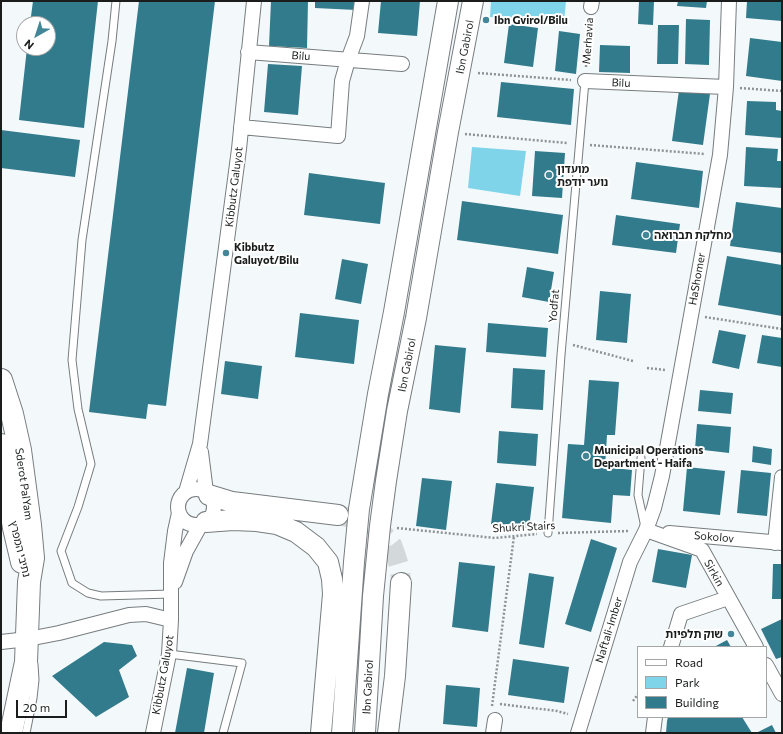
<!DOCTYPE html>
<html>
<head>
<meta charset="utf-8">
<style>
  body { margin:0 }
  #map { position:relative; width:783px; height:734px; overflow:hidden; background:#f3f9fb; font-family:Commissioner,sans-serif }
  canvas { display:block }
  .frame { position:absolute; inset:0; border:2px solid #1b1d1d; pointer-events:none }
  .legend { position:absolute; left:637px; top:646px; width:130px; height:72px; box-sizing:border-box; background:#fff; border:1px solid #a4a5a5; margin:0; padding:5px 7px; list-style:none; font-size:12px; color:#1b1d1d }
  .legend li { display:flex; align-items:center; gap:8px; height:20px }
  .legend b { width:20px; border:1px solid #a4a5a5 }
  .north { position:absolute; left:16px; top:16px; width:40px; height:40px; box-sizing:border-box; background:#fff; border:1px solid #a4a5a5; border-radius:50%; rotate:219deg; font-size:11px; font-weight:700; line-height:16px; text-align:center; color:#1b1d1d }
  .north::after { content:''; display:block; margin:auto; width:14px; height:18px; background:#438697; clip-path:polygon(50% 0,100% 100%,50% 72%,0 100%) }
  .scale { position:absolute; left:16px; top:700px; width:51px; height:18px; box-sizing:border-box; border:2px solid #1b1d1d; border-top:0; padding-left:5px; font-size:12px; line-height:14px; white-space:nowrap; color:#1b1d1d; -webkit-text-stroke:3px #fff; paint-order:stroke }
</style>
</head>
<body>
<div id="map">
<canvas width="783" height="734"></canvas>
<div class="frame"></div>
<ul class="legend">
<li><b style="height:5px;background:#fff"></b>Road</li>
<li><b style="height:11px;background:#7fd4ea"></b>Park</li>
<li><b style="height:11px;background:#327b8c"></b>Building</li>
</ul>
<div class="north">N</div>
<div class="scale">20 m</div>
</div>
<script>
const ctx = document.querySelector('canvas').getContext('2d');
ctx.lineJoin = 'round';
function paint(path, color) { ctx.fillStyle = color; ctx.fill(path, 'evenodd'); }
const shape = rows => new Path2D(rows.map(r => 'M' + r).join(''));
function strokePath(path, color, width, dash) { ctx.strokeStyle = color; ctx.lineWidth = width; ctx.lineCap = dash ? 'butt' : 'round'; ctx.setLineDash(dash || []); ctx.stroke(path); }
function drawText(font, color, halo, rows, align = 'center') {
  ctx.font = font + ' Commissioner,"Noto Sans Hebrew",sans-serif'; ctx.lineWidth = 4; ctx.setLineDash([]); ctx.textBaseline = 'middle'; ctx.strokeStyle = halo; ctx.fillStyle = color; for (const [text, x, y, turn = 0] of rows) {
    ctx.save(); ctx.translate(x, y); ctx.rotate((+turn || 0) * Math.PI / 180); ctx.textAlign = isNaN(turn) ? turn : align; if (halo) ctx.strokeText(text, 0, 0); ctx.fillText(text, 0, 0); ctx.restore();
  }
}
const green = shape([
  [491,1,566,1,564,22,490,17],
  [472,147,526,151,520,196,468,188]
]);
const building = shape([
  [33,1,98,1,84,128,19,120,27,48,48,48,48,24,30,24],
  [139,1,215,1,166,406,148,404,146,419,89,412],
  [271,1,308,1,307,48,269,46],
  [315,1,357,1,356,10,315,8],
  [381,1,420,1,417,36,378,33],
  [639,1,654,1,653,25,638,24],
  [678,1,707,1,706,8,677,6],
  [747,1,782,1,782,21,746,18],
  [686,19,710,20,709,65,685,64],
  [509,24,538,28,533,67,504,63],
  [658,25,679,25,678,64,657,64],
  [559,31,580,34,576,74,555,71],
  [750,38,782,42,782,81,746,76],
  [600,45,630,46,630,73,599,72],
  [268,64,302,66,298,115,264,112],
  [501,82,574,89,571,125,497,117],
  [679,90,710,94,703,145,672,141],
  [747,101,776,102,776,110,782,111,782,138,745,135],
  [1,130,80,140,75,177,1,168],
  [746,147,778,149,777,161,782,161,782,188,744,186],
  [535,151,565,153,562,198,532,196],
  [636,162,703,171,699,208,631,199],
  [309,173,385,183,380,224,304,215],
  [462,201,563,215,558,254,457,240],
  [736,202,782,208,782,253,730,246],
  [616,215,680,224,676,253,612,245],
  [727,256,782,265,782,316,718,305],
  [342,259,368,264,361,304,335,299],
  [527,267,554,272,549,302,522,297],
  [600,291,631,294,627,343,596,340],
  [300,313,359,320,354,364,295,357],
  [488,323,548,328,546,357,486,352],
  [719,330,746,335,739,369,712,363],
  [762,335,782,338,782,367,757,363],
  [435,345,466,348,460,413,429,409],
  [225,361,262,366,258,399,221,394],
  [513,368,545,370,543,410,511,408],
  [589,380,619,382,615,435,607,435,605,467,632,470,630,496,613,495,611,523,562,518,568,444,584,445],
  [700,390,733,393,731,414,698,411],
  [697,424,731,427,729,453,695,449],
  [499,431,538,434,536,466,497,463],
  [753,446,772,449,771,465,752,462],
  [687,467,725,471,720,515,683,511],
  [741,470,771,473,767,516,737,513],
  [422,478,452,481,446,530,416,526],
  [496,483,534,487,529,528,491,524],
  [591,539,617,548,591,632,565,624],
  [658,549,692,555,686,588,652,582],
  [459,562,495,566,488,632,452,627],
  [773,564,782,564,782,599,772,599],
  [529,573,554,577,544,648,519,644],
  [782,619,782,657,776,659,761,629],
  [727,640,731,647,714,647],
  [104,642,132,645,137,656,119,670,129,697,96,717,52,676],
  [513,659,569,667,564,703,508,695],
  [187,668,214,673,204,733,175,733],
  [446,685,480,688,477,727,443,724],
  [668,717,742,717,752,733,666,733,667,721],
  [772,725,776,733,756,733]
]);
const secondaryTunnel = shape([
  [342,516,358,519,374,526,385,536,392,545,396,556,400,569,401,583]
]);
const path = shape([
  [586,67,590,22],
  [478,73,571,80],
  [740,88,782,91],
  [465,134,567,143],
  [590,145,705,154],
  [705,317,782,329],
  [573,345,633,361],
  [647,368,666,370],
  [397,528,495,538,537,534],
  [558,533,629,531],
  [633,701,638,694],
  [500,704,557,711,568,714],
  [492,706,514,536]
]);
const lane = shape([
  [116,1,112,41,82,240,72,360,78,409,91,464,78,507,61,551,72,583,88,593,101,596,171,594],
  [641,458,638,495,645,527],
  [548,533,561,355,585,81],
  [169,654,242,663,223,733],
  [26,733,33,698,35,680,34,664]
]);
const street = shape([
  [591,7,592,1],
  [248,52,402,64],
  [585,81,726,87],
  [241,127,338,136,342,81,348,60,357,36,362,1],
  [201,452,206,492],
  '178 507a18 18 0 1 1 36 0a18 18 0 1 1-36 0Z',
  [186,492,200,444,239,149,254,1],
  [646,530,702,550,756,647],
  [669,533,782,543],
  [775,543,782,477],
  [175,582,186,551,201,524],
  [1,642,28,639,59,633,129,615,146,614,171,620],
  [671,647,681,614,728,598],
  [766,665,782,694],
  [153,733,169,654,171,620,171,563,175,531,179,513],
  [493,733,495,720],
  [578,733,630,562,646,530,654,508,662,476,720,155,726,87,729,1],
  [653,733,655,717]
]);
const secondary = shape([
  [209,495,232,502,338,515],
  [206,522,233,520,257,521,277,524,296,532,316,547,328,562,332,579,333,594,321,733],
  [342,733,354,562,359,509,378,394,394,312,448,1],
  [365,733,373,596,380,526,386,481,397,411,416,318,448,132,473,1],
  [388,733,395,676,401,583]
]);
const highway = shape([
  [1,380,12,414,20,450,30,525,33,558,29,582,26,662,11,733],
  [1,445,14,528,22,562]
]);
const markers = [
  [486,20,4,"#438697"],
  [549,175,4,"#438697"],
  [646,235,4,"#438697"],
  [226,253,4,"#438697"],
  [586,456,4,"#438697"],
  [731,634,4,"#438697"]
];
const poiNames = [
  ["Ibn Gvirol/Bilu",494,20],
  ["מועדון",557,169],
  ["נוער יודפת",557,182],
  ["מחלקת תברואה",654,235],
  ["Kibbutz",234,247],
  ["Galuyot/Bilu",234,260],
  ["Municipal Operations",594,450],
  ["Department - Haifa",594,463],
  ["שוק תלפיות",723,634,"right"]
];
const streetNames = [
  ["Merhavia",588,41,-86],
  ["Ibn Gabirol",465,47,-79],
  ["Bilu",301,56,4],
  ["Bilu",621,83,2],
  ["Kibbutz Galuyot",234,187,-83],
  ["HaShomer",697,279,-80],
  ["Yodfat",554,306,-85],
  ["Ibn Gabirol",407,365,-79],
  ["Sderot PalYam",24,484,82],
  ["Shukri Stairs",524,527,-3],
  ["Sokolov",714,537,5],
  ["נתיבי המפרץ",20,549,76],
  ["Sirkin",714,573,61],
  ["Naftali-Imber",609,630,-73],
  ["Kibbutz Galuyot",163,675,-80],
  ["Ibn Gabirol",368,687,-87]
];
paint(green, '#7fd4ea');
paint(building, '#327b8c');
strokePath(secondaryTunnel, '#d3d8da', 20, [20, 10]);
strokePath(lane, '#777c7e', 9);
strokePath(street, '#777c7e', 16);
strokePath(secondary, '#777c7e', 22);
strokePath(highway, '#777c7e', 24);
strokePath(path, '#8e9293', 2.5, [2, 2]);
strokePath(lane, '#fff', 7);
strokePath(street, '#fff', 14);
strokePath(secondary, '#fff', 20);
strokePath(highway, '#fff', 22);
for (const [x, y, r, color] of markers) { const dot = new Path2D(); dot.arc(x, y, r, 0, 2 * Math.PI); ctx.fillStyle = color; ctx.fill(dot); strokePath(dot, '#fff', 1.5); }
drawText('bold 11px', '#1b1d1d', '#fff', poiNames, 'left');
drawText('11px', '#1b1d1d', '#fff', streetNames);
</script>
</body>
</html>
